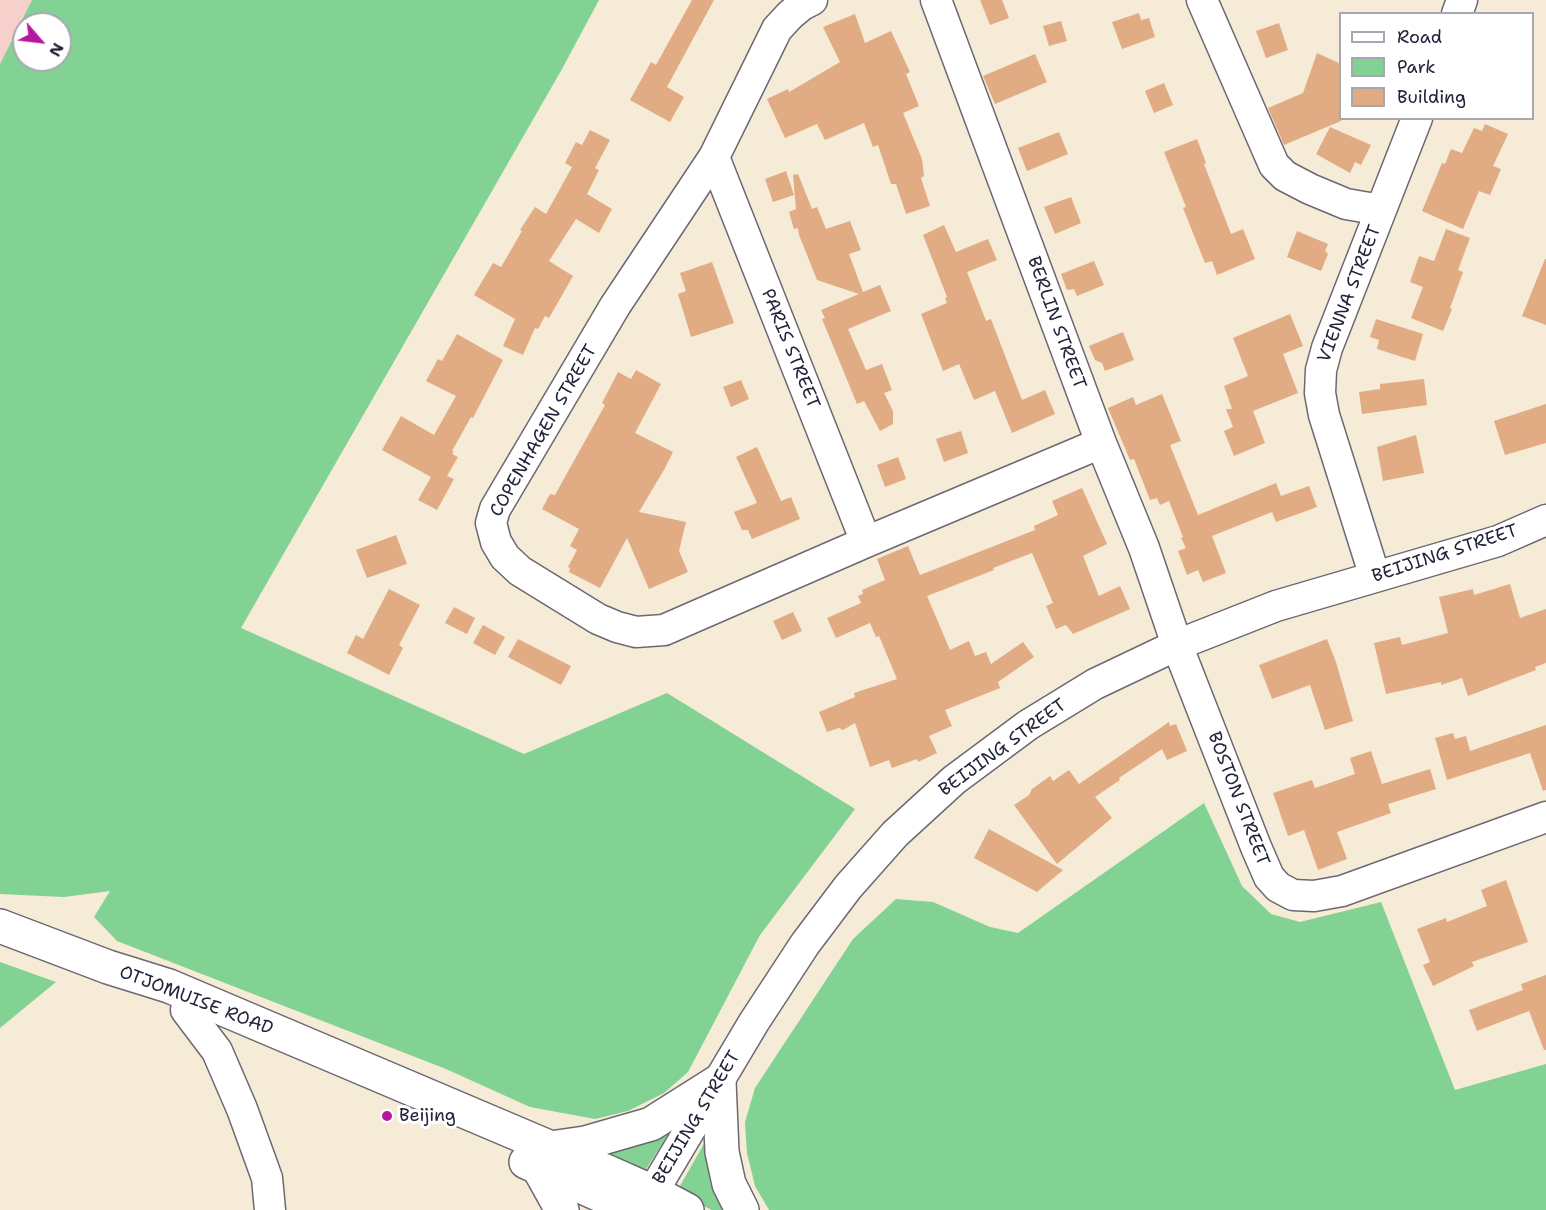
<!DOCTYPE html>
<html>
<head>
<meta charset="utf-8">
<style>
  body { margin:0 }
  #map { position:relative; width:1546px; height:1210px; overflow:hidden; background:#f5ebd7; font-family:"Shantell Sans",sans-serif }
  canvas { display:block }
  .legend { position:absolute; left:1339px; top:12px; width:195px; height:108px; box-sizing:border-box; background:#fff; border:2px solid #a7a7b1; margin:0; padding:8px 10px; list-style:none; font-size:18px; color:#22223b }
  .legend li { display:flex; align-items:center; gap:12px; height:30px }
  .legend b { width:30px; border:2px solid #a7a7b1 }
  .north { position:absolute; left:12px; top:12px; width:60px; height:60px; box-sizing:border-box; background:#fff; border:2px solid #a7a7b1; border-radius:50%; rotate:118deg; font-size:16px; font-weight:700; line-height:24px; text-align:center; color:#22223b }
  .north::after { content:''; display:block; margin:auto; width:21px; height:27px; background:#b5179e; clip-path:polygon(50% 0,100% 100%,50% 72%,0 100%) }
</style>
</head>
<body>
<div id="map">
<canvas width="1546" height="1210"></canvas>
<ul class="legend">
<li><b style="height:8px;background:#fff"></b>Road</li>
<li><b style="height:16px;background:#81d293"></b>Park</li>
<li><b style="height:16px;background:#e1ac84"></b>Building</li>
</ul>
<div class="north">N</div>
</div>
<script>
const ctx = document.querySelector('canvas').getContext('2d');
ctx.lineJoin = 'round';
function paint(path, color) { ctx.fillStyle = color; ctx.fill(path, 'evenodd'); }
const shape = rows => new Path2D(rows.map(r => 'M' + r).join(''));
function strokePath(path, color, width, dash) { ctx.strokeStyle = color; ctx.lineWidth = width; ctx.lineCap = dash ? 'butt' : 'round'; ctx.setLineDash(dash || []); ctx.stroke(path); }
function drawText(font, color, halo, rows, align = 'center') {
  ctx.font = font + ' "Shantell Sans",sans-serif'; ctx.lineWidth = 6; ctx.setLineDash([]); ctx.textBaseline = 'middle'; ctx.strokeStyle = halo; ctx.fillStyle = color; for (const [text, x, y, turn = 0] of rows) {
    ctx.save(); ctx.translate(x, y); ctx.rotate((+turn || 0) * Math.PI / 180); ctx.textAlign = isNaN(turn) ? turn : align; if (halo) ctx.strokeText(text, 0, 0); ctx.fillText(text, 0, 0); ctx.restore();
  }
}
const built = shape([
  [0,0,32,0,0,64]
]);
const green = shape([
  [32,0,599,0,562,69,241,628,524,754,667,693,855,809,760,935,688,1072,664,1093,628,1111,595,1119,530,1107,446,1069,117,941,94,917,110,891,64,897,0,894,0,64],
  [24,24,60,24,60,60,24,60],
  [1204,803,1242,886,1271,914,1300,922,1381,902,1455,1090,1546,1064,1546,1210,769,1210,755,1186,747,1153,745,1122,755,1088,853,939,896,899,933,902,990,927,1018,933],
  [0,962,56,982,0,1028],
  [672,1128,643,1174,580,1148],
  [710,1133,727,1210,712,1210,676,1193]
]);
const building = shape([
  [692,0,714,0,667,87,684,97,670,122,630,100,651,62,656,65],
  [980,0,1002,0,1009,18,990,25],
  [1139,13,1141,20,1149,18,1155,37,1122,49,1112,22],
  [855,14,865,43,891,31,910,72,906,74,919,106,903,113,922,159,924,176,921,178,930,206,906,214,896,184,891,184,878,145,873,147,864,123,825,140,817,124,785,138,767,99,788,89,789,92,840,62,823,27],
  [1061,21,1067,41,1049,46,1043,26],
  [1279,23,1288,50,1266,58,1256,31],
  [1317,53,1341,64,1341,121,1284,145,1268,108,1303,93],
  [1035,54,1047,82,995,104,983,76],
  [1164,83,1173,105,1154,113,1145,91],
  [1485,124,1508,134,1493,166,1501,169,1490,195,1479,191,1463,229,1422,211,1442,163,1445,164,1451,149,1462,153,1474,128,1482,131],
  [1330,127,1371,145,1361,165,1355,162,1350,173,1316,154],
  [590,130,610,140,595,168,599,170,587,194,612,209,599,233,576,219,549,261,573,276,549,318,545,316,538,329,535,328,523,355,503,346,515,319,474,295,493,263,501,267,522,231,520,230,535,207,546,214,572,167,565,163,576,142,582,145],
  [1059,132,1068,154,1027,171,1018,148],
  [1197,139,1206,163,1204,164,1231,234,1243,229,1255,259,1217,275,1212,261,1205,263,1183,208,1186,207,1164,152],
  [786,171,794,195,773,202,765,179],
  [798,174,812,209,817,207,826,229,850,221,861,250,849,254,863,292,880,285,891,311,848,329,866,370,882,364,892,390,884,393,893,411,893,424,880,431,864,401,857,404,822,319,825,318,821,310,859,294,817,280,799,235,798,228,794,229,789,212,796,209,793,175],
  [1071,197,1081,223,1055,234,1044,207],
  [944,225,956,252,988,239,997,260,967,272,986,321,991,319,1022,400,1045,390,1055,414,1012,433,995,391,974,400,959,364,943,371,921,314,947,303,945,298,947,297,923,235],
  [1446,229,1470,238,1458,270,1463,272,1450,308,1452,309,1443,331,1411,318,1423,287,1410,282,1419,256,1434,261],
  [1297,231,1328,244,1325,251,1328,254,1321,271,1287,257],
  [1545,259,1546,259,1546,325,1522,316],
  [1094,261,1104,285,1077,296,1074,289,1067,290,1061,274],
  [712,262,734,323,691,337,678,294,686,291,680,273],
  [1290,314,1303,346,1283,354,1298,393,1253,411,1265,443,1234,456,1224,431,1233,427,1226,409,1232,409,1224,386,1248,376,1233,338],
  [1376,319,1423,334,1415,361,1377,349,1379,340,1370,337],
  [1123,332,1134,360,1105,371,1102,363,1095,360,1089,346],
  [457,334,503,360,473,418,471,417,452,451,454,452,452,454,458,457,447,476,454,479,437,510,418,500,431,477,382,450,401,416,434,435,456,396,426,381,438,359,442,361],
  [636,370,661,384,635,433,673,452,665,468,639,512,686,522,679,551,688,572,649,589,627,538,600,588,569,572,570,568,568,567,577,550,570,546,579,529,542,509,550,494,555,495,561,484,605,405,602,403,618,372,631,379],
  [1424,379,1427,405,1362,414,1359,392,1380,389,1380,384],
  [741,380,749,399,731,407,723,387],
  [1162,394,1181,441,1170,445,1198,515,1276,483,1281,496,1309,486,1317,507,1276,522,1272,512,1212,536,1226,573,1203,582,1198,570,1187,575,1178,551,1186,548,1181,538,1183,537,1169,501,1160,505,1157,498,1150,500,1134,459,1130,460,1108,408,1133,397,1136,405],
  [1546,404,1546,443,1505,455,1494,421],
  [961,431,968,453,944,462,936,439],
  [1416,435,1424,473,1383,481,1377,447],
  [757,447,781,501,791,497,800,519,752,539,748,530,742,530,734,512,757,503,736,457],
  [898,457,906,479,885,487,877,465],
  [1082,488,1107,544,1083,556,1099,596,1120,586,1130,609,1073,634,1066,625,1056,629,1046,606,1053,603,1032,553,993,568,994,570,927,596,950,650,969,641,975,656,986,652,991,664,1023,642,1034,657,998,682,1000,688,945,710,952,726,929,736,937,753,918,762,917,759,892,768,889,760,870,767,855,723,843,730,839,728,827,732,819,712,855,697,854,693,897,679,879,636,876,637,870,623,836,638,827,618,861,603,858,596,863,594,862,590,885,580,877,559,908,546,920,575,1035,530,1034,526,1058,515,1052,501],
  [396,535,407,564,367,578,356,550],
  [1510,584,1520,618,1546,609,1546,663,1535,667,1536,670,1468,696,1462,678,1441,685,1441,682,1386,694,1374,643,1400,637,1402,645,1448,633,1439,597,1473,589,1474,595],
  [389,589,420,605,399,645,403,648,389,675,347,653,356,635,363,639],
  [454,607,475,618,467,634,445,623],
  [793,612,802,631,782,640,773,621],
  [483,625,505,637,495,655,473,643],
  [518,639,571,666,561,685,508,657],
  [1327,639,1336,662,1353,721,1325,730,1310,685,1272,699,1259,665],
  [1169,722,1170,726,1176,724,1187,751,1167,760,1162,749,1119,778,1120,780,1095,797,1112,818,1057,864,1014,805,1029,795,1032,789,1050,776,1053,781,1069,770,1079,784],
  [1546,725,1546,790,1543,791,1530,753,1447,780,1435,738,1453,733,1455,739,1466,736,1470,751],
  [1371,751,1382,784,1430,769,1436,789,1388,804,1391,813,1337,832,1347,859,1318,870,1304,830,1288,836,1273,793,1312,780,1315,788,1355,774,1350,758],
  [989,829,1063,870,1037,892,974,858],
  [1506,880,1528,942,1472,962,1474,966,1433,986,1423,965,1430,962,1417,929,1446,918,1447,922,1487,906,1481,890],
  [1546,975,1546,1050,1544,1050,1529,1011,1477,1031,1469,1010,1523,990,1521,984]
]);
const minor = shape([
  [812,0,802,5,790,15,777,29,714,157,615,306,495,509,491,523,496,542,505,557,520,571,598,619,617,627,636,632,664,630,866,542,1101,443],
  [936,0,1101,443,1144,548,1177,645,1256,847,1269,877,1278,887,1293,895,1314,896,1342,891,1546,817],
  [1202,0,1274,165,1285,176,1310,189,1346,204,1381,210],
  [1457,14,1462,0],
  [714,157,866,542],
  [1375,577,1324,415,1320,393,1321,370,1327,348,1417,118],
  [186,1010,217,1051,242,1109,267,1178,270,1210],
  [642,1210,754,1022,805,944,848,887,895,834,954,780,1028,725,1095,684,1177,645,1276,606,1498,541,1546,520]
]);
const major = shape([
  [0,926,108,967,169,986,610,1173,653,1192,687,1210],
  [550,1148,585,1143,651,1124,719,1081,722,1152,729,1184,742,1210],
  [526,1162,634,1210],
  [538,1167,562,1210]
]);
const markers = [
  [387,1116,6,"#b5179e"]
];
const streetNames = [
  ["VIENNA STREET",1350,294,-69],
  ["BERLIN STREET",1056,323,70],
  ["PARIS STREET",790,349,68],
  ["COPENHAGEN STREET",544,431,-60],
  ["BEIJING STREET",1445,554,-18],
  ["BEIJING STREET",1003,748,-36],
  ["BOSTON STREET",1238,799,69],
  ["OTJOMUISE ROAD",196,1001,21],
  ["BEIJING STREET",697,1118,-59]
];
const poiNames = [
  ["Beijing",399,1116]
];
paint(built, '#f7d0cb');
paint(green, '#81d293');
paint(building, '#e1ac84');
strokePath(minor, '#6c6872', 33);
strokePath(major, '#6c6872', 36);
strokePath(minor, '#fff', 30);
strokePath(major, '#fff', 33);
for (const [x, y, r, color] of markers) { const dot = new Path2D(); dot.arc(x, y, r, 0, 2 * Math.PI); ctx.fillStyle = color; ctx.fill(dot); strokePath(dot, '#fff', 2); }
drawText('18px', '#22223b', '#fff', streetNames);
drawText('18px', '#22223b', '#fff', poiNames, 'left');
</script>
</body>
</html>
